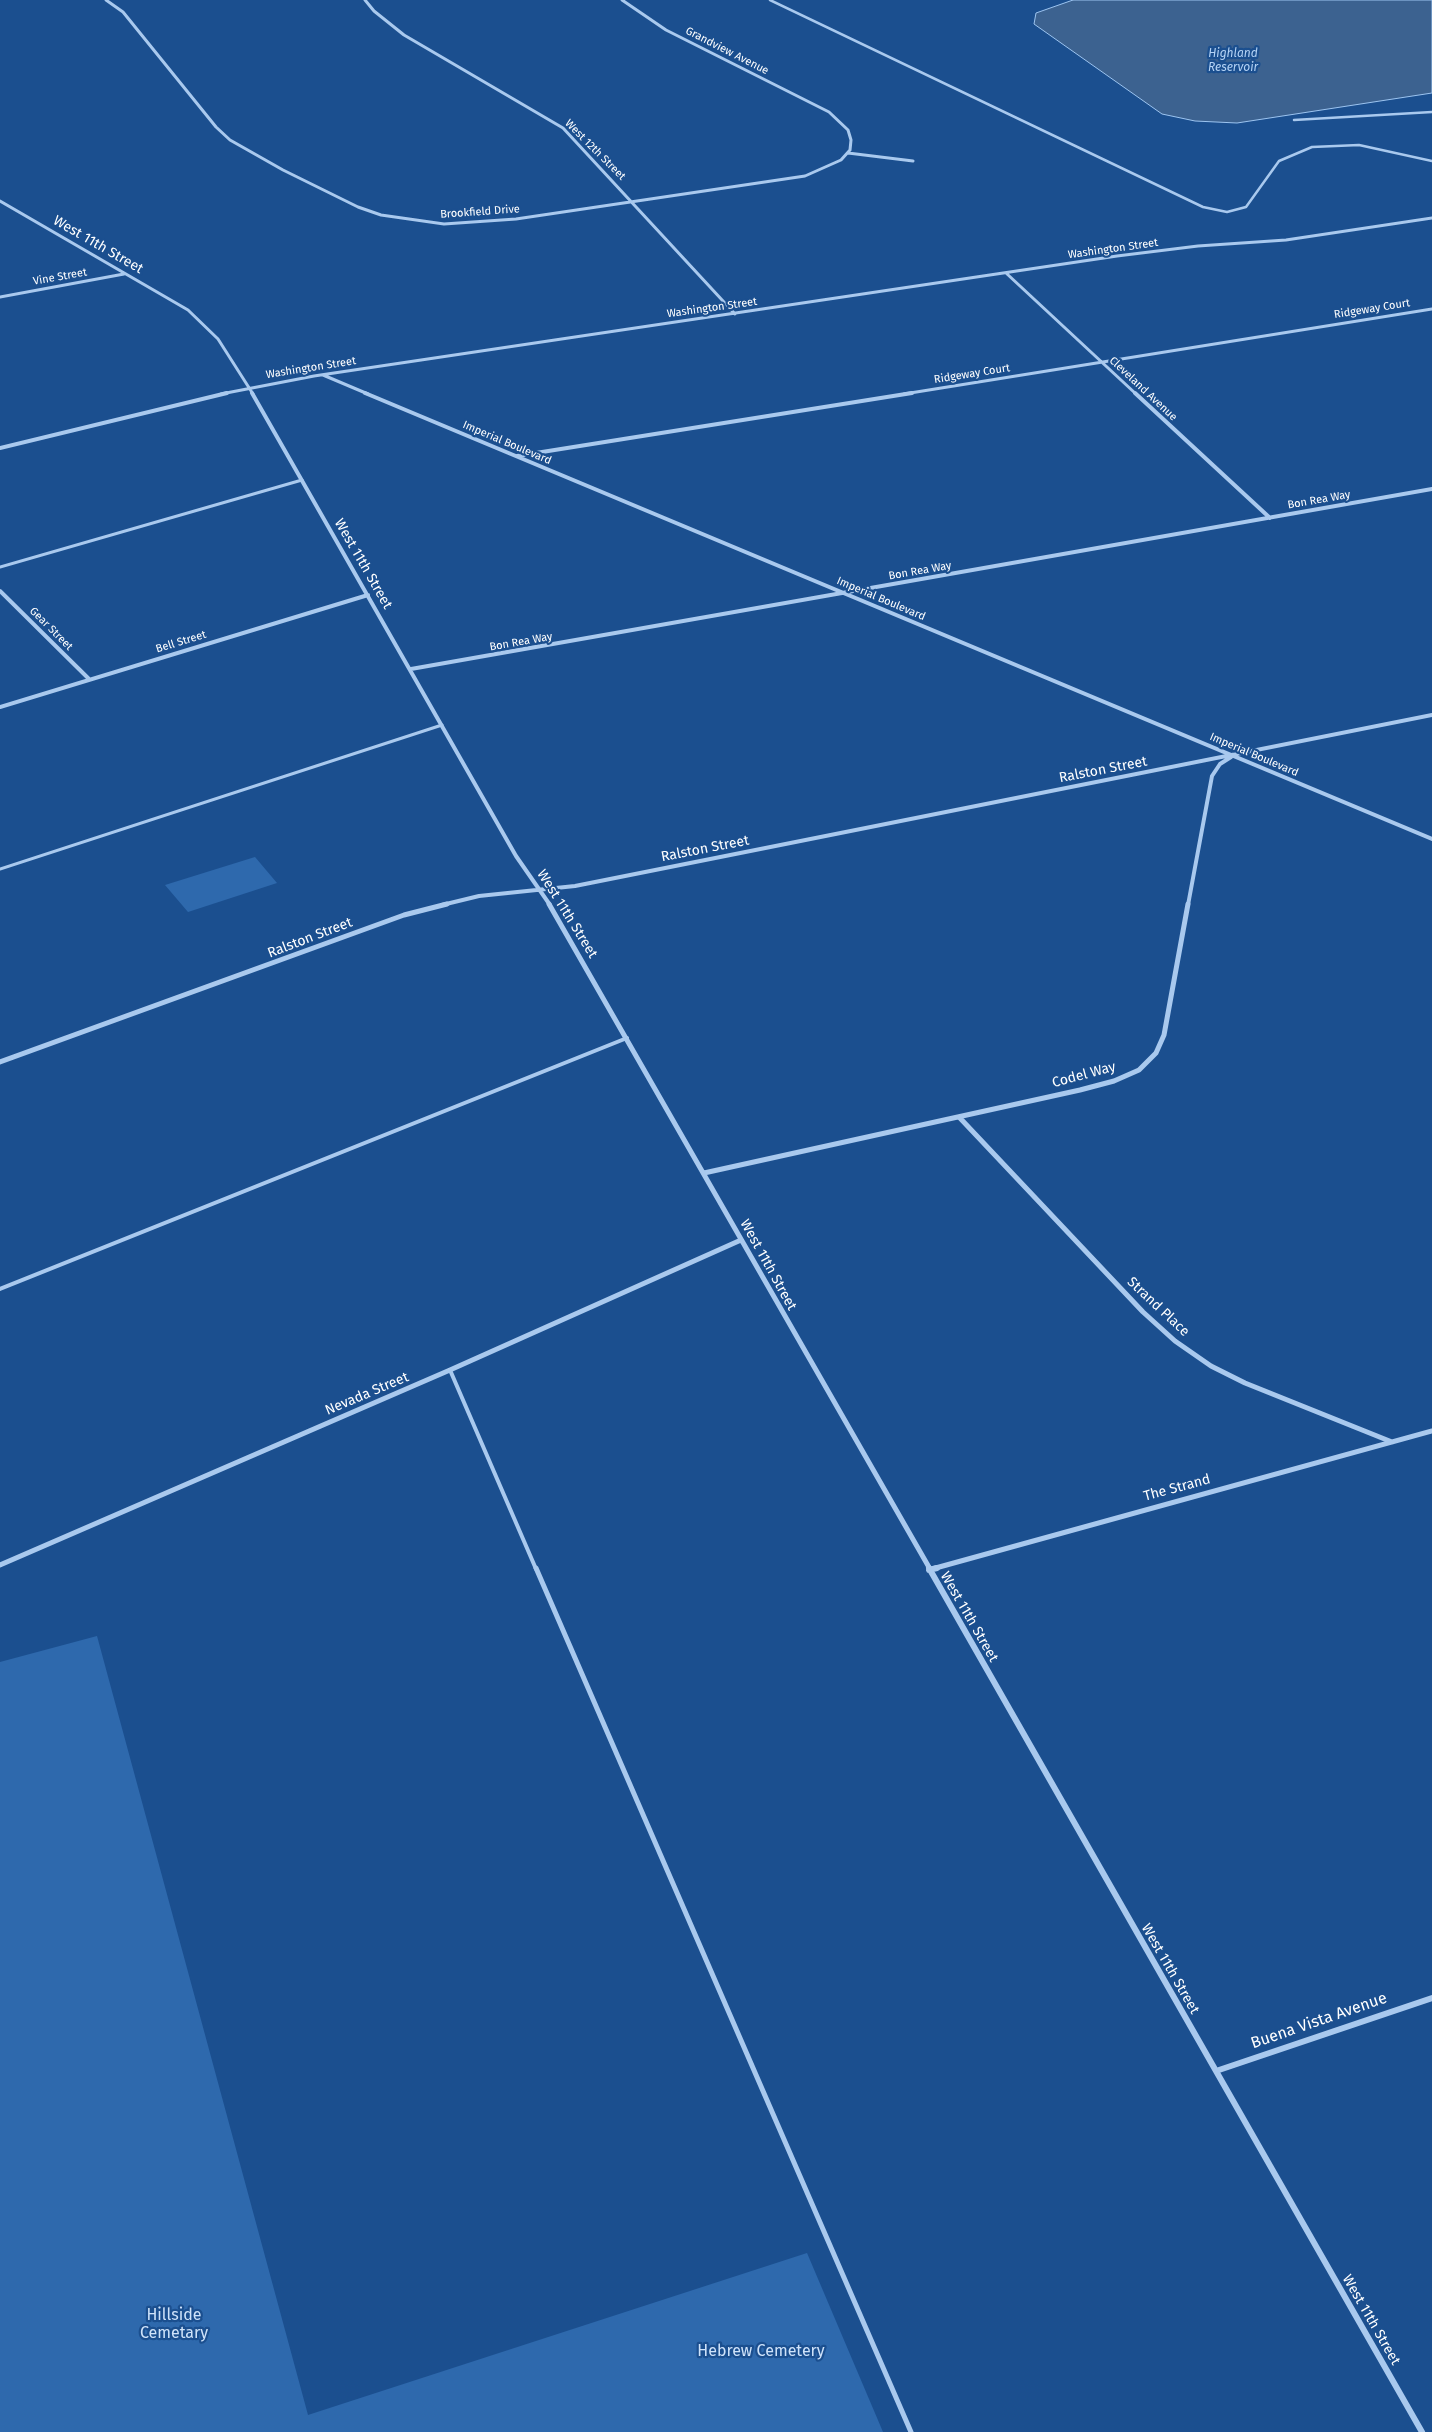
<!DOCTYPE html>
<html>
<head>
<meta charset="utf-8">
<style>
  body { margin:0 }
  canvas { display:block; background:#1b4f8f }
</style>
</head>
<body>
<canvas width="1432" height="2432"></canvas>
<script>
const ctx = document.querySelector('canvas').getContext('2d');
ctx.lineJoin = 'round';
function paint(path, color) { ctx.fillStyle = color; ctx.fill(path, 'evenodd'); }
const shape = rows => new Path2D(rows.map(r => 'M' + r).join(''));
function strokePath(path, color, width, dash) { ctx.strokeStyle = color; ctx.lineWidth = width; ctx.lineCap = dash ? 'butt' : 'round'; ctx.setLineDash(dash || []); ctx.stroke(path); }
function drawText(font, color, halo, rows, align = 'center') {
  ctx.font = font + ' "Fira Sans",sans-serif'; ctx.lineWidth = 4.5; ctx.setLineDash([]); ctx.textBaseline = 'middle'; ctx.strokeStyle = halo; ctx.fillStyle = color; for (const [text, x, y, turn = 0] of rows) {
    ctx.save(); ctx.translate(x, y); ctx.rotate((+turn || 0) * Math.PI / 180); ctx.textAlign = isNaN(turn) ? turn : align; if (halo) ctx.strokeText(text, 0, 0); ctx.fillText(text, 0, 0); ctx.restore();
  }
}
const green = shape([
  [255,857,277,883,188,912,165,885],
  [97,1636,308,2415,807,2253,883,2432,0,2432,0,1662]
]);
const water = shape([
  [1073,0,1432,0,1432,93,1237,123,1195,121,1162,114,1034,24,1036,13,1073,0]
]);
const serviceFar3 = shape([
  [770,0,1203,207,1227,212,1246,207,1279,161,1312,147,1359,145,1432,161],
  [1294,120,1432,112]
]);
const serviceFar2 = shape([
  [0,567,302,480],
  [0,869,442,725]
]);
const serviceFar1 = shape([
  [0,1289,627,1038],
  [450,1370,536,1569]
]);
const service = shape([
  [536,1568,911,2432]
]);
const minorFar3 = shape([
  [106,0,123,12,216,127,230,140,283,170,358,207,381,215,444,224,516,219,805,176,841,160,850,150,851,140,848,130,829,112,666,30,622,0],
  [365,0,374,11,404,35,563,128,735,314],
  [848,153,913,161],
  [0,201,188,310,218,339,253,394],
  [1006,273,1136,394],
  [0,297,124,274],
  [323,375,368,394],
  [221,394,314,376,1117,256,1198,246,1286,240,1432,218],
  [904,394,1432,309]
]);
const minorFar2 = shape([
  [252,393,516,856,550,905],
  [365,393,1432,839],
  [1135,393,1270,518],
  [0,448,227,393],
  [517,456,912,393],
  [0,591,89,679],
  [411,669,1432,489],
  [0,707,368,595],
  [442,905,479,896,575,886,1432,715],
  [1188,905,1212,776,1220,764,1231,757]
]);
const minorFar1 = shape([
  [549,904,930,1569],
  [0,1062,404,915,447,904],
  [959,1117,1143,1312,1175,1341,1211,1366,1245,1383,1392,1442],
  [704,1173,1080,1090,1114,1081,1139,1070,1156,1053,1164,1035,1188,904],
  [0,1565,450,1370,741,1240],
  [932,1569,1432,1431]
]);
const minor = shape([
  [929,1568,1422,2432],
  [929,1570,937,1568],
  [1216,2071,1432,1998]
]);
const farStreetnames = [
  ["Grandview Avenue",727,51,27],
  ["West 12th Street",595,150,45],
  ["Brookfield Drive",480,212,-4],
  ["Washington Street",1113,249,-8],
  ["Vine Street",60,277,-10],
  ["Washington Street",712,308,-8],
  ["Ridgeway Court",1372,309,-9],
  ["Washington Street",311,368,-9],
  ["Ridgeway Court",972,374,-9],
  ["Cleveland Avenue",1143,389,43],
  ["Imperial Boulevard",507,443,23],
  ["Bon Rea Way",1319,500,-10],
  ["Bon Rea Way",920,571,-10],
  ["Imperial Boulevard",881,599,23],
  ["Gear Street",51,629,45],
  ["Bell Street",181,642,-17],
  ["Bon Rea Way",521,642,-10],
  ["Imperial Boulevard",1254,755,23]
];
const farWaternames = [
  ["Highland",1233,54],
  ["Reservoir",1233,68]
];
const streetNames = [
  ["West 11th Street",98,245,30],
  ["West 11th Street",363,564,60],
  ["Ralston Street",1103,770,-11],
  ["Ralston Street",705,849,-11],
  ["West 11th Street",567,914,58],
  ["Ralston Street",310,938,-21],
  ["Codel Way",1084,1075,-15],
  ["West 11th Street",768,1265,61],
  ["Strand Place",1158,1307,43],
  ["Nevada Street",367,1394,-23],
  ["The Strand",1177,1488,-15],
  ["West 11th Street",969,1617,60],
  ["West 11th Street",1170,1969,60],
  ["West 11th Street",1371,2320,60]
];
const nearStreetnames = [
  ["Buena Vista Avenue",1319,2021,-19]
];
const nearParknames = [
  ["Hillside",174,2316],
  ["Cemetary",174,2334],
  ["Hebrew Cemetery",761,2352]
];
paint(green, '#2e69ad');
paint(water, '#3c6290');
strokePath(water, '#9cc4f0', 1);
strokePath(serviceFar3, '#a9c9ee', 2.5);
strokePath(serviceFar2, '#a9c9ee', 3);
strokePath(serviceFar1, '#a9c9ee', 4);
strokePath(service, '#a9c9ee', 5);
strokePath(minorFar3, '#a9c9ee', 3);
strokePath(minorFar2, '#a9c9ee', 4);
strokePath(minorFar1, '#a9c9ee', 5);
strokePath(minor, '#a9c9ee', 6);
drawText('11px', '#fff', '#1b4f8f', farStreetnames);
drawText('italic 12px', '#b5d3f5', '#1b4f8f', farWaternames);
drawText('14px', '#fff', '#1b4f8f', streetNames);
drawText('16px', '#fff', '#1b4f8f', nearStreetnames);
drawText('16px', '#cfe3fa', '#1b4f8f', nearParknames);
</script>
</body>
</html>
